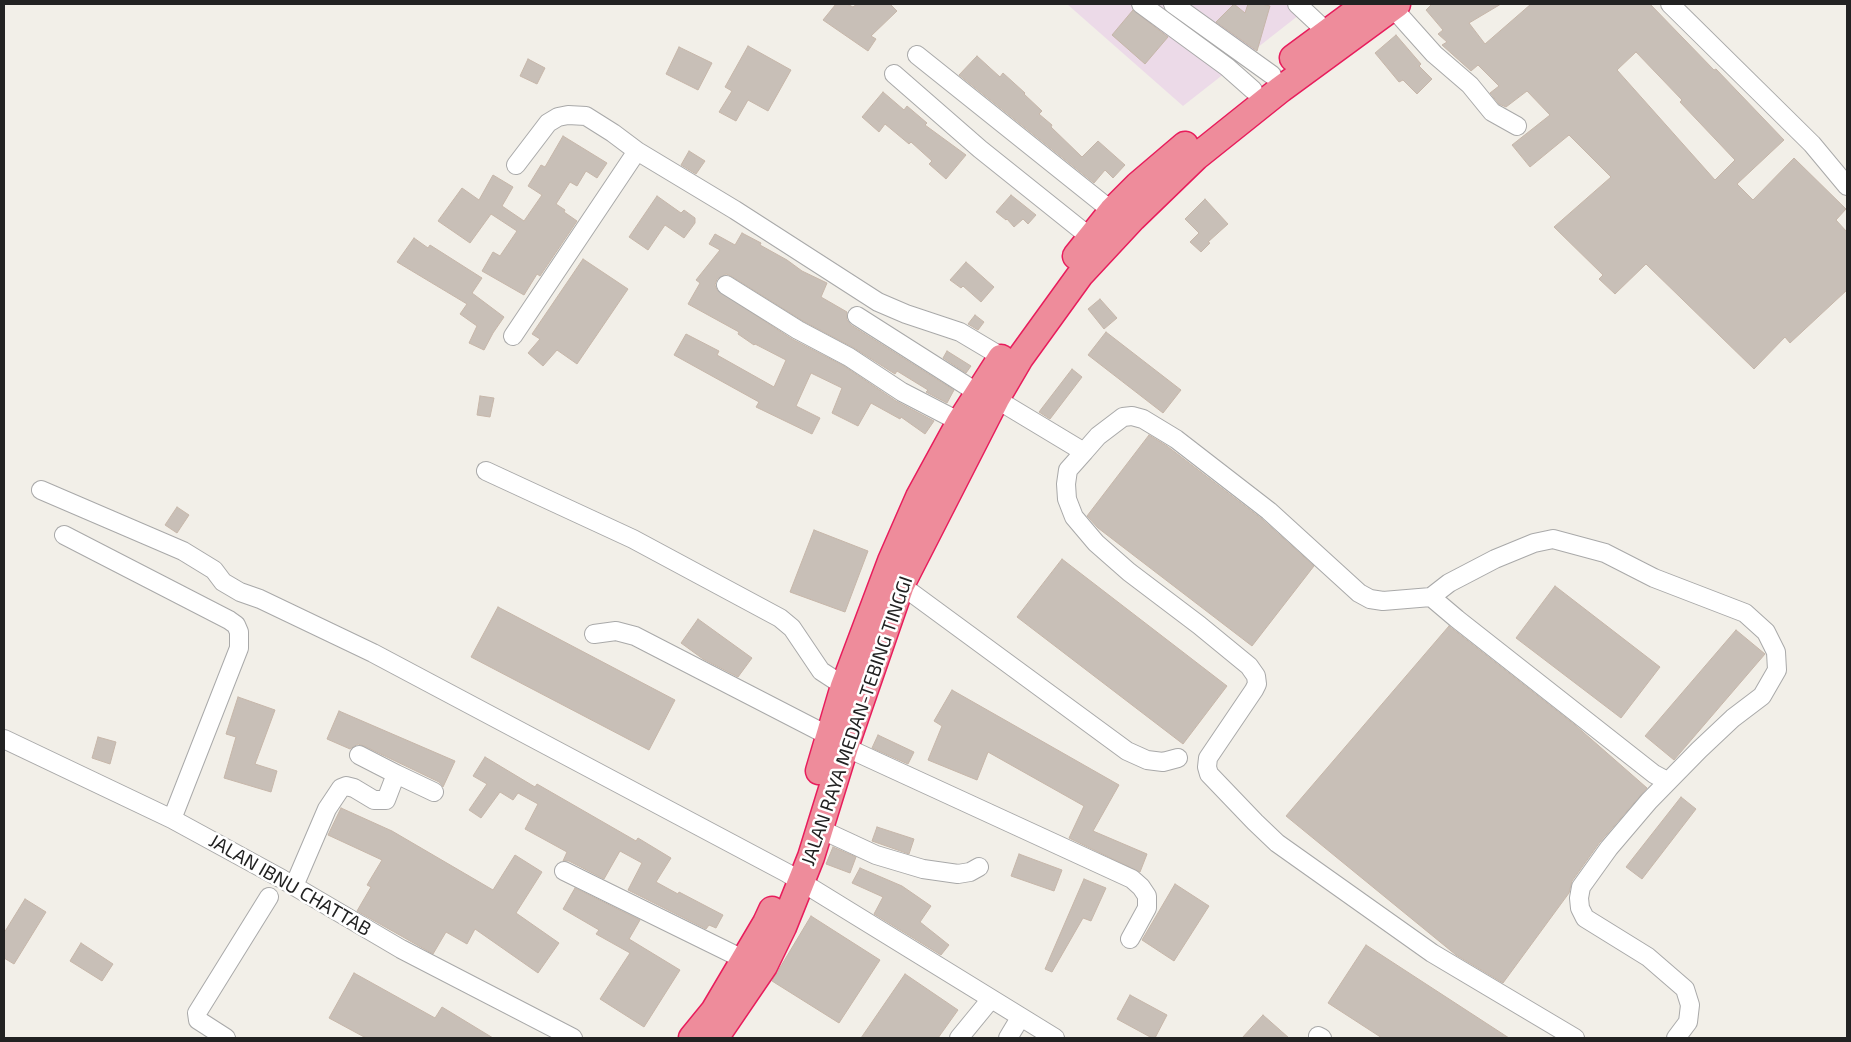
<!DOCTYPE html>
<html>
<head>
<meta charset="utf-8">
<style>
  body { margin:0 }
  #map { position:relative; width:1851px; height:1042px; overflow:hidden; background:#f2efe8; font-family:"Exo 2",sans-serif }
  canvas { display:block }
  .frame { position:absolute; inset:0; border:5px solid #222; pointer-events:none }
</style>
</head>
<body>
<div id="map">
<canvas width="1851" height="1042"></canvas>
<div class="frame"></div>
</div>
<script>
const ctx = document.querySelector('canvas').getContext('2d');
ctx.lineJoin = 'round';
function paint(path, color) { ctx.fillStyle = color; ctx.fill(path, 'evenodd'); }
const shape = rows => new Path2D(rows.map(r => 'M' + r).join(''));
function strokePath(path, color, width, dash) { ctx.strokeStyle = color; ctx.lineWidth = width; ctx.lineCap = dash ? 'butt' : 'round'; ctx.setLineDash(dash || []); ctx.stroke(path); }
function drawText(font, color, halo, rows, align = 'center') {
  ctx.font = font + ' "Exo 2",sans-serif'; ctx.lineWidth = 5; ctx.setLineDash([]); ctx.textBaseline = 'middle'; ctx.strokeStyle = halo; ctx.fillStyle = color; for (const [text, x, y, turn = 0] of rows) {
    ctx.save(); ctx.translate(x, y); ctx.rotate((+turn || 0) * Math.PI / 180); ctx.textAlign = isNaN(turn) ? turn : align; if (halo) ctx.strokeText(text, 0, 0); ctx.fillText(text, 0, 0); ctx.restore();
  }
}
const industrial = shape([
  [1067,4,1313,4,1183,106]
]);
const building = shape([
  [836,4,847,4,853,7,857,4,890,4,897,11,871,36,876,39,868,51,823,20,836,4],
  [1234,4,1245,13,1248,4,1262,4,1270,6,1257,51,1216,22,1234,4],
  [1432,4,1501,4,1469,23,1485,44,1531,4,1650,4,1714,70,1716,69,1784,140,1737,184,1753,200,1794,158,1846,209,1836,220,1847,232,1847,290,1790,343,1785,337,1754,369,1646,264,1615,294,1599,279,1603,275,1554,227,1611,177,1569,135,1530,167,1512,145,1550,115,1527,91,1506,107,1499,104,1490,93,1499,86,1478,65,1471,71,1442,45,1447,42,1438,34,1443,30,1426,10,1432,4],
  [1636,52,1682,100,1680,102,1735,160,1715,180,1617,70,1636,52],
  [1133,10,1168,37,1145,64,1112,35,1133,10],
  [1396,35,1421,64,1419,66,1432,79,1417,94,1403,80,1399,82,1375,53,1396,35],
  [748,46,791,70,768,111,748,100,736,121,719,112,732,91,725,87,748,46],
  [679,47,712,63,698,90,666,74,679,47],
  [977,56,1000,77,1003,73,1025,93,1024,94,1042,111,1039,114,1052,125,1051,127,1082,157,1098,141,1125,165,1113,178,1105,170,1094,183,959,75,977,56],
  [528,59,545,68,537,84,520,76,528,59],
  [883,92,904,110,907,106,927,123,925,125,966,155,946,179,929,164,932,161,911,142,909,144,885,124,879,132,862,117,883,92],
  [563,136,607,163,597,178,586,171,577,186,570,182,556,204,565,210,564,212,577,221,540,276,537,274,524,295,482,271,493,252,500,256,517,231,491,214,470,243,438,221,462,188,479,200,493,175,513,187,502,206,524,221,542,195,528,186,541,165,545,167,563,136],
  [689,151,705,161,696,174,681,165,689,151],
  [1011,195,1036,215,1028,224,1023,219,1014,227,1007,219,1006,220,996,212,1011,195],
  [657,196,681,213,684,210,695,218,695,223,684,238,665,225,648,250,629,237,657,196],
  [1205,199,1228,224,1208,242,1210,243,1201,252,1190,242,1199,233,1185,219,1205,199],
  [742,233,761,243,760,245,787,260,802,271,827,283,821,297,847,312,847,320,851,325,954,390,947,403,926,392,928,390,897,371,895,374,854,348,803,321,731,276,726,274,717,279,715,285,717,290,792,339,844,366,896,401,934,421,925,434,901,417,900,419,871,403,858,426,832,413,842,388,811,373,796,406,820,418,812,434,756,407,759,402,674,355,686,334,719,351,717,355,774,387,786,360,755,344,754,345,738,334,739,332,688,304,700,283,696,280,720,250,709,244,715,234,735,245,742,233],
  [414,238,428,248,430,245,482,278,472,293,504,317,493,333,484,350,469,343,477,326,460,314,467,304,397,262,414,238],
  [583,259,628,289,577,364,557,350,543,366,528,353,540,339,532,334,583,259],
  [966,262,994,287,981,302,963,286,961,288,950,280,966,262],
  [1100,299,1117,318,1104,329,1088,309,1100,299],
  [975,315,984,322,978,330,968,324,975,315],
  [1106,332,1181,390,1163,413,1088,355,1106,332],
  [947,351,971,366,966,373,943,358,947,351],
  [1072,369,1082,377,1050,419,1039,412,1072,369],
  [480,396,494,398,490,417,477,415,480,396],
  [1149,435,1167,446,1262,519,1314,566,1252,646,1098,528,1087,516,1149,435],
  [177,507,189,515,177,533,165,525,177,507],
  [814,530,868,551,845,612,790,592,814,530],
  [1062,559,1227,686,1183,744,1017,617,1062,559],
  [1555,586,1660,667,1621,718,1516,638,1555,586],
  [498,607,675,700,649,750,471,657,498,607],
  [698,619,752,658,738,677,703,659,681,643,698,619],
  [1449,626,1575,725,1647,788,1600,842,1572,881,1569,893,1503,983,1456,955,1286,816,1449,626],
  [1736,630,1765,654,1674,760,1645,736,1736,630],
  [952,690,1119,785,1093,831,1147,854,1140,872,1069,838,1084,806,988,752,977,780,928,760,942,726,934,721,952,690],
  [238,697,275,710,255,764,277,771,271,792,224,778,236,737,226,734,238,697],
  [339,711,455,761,443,787,439,782,364,746,358,744,350,749,327,739,339,711],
  [878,735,914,752,908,764,872,748,878,735],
  [98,737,116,742,110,764,92,758,98,737],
  [485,757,535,787,537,784,636,841,638,838,671,858,656,882,678,894,679,892,723,915,716,928,709,925,706,929,628,890,642,863,620,851,604,879,569,861,563,861,567,852,525,829,538,804,518,793,513,800,500,792,481,818,469,810,487,784,473,776,485,757],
  [1681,797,1696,809,1642,879,1626,867,1681,797],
  [341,808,392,831,493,890,515,855,542,872,516,913,559,943,538,973,475,929,467,944,446,932,433,954,357,911,371,887,367,885,382,860,328,835,341,808],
  [877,827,914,839,909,854,872,841,877,827],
  [833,847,856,857,850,873,826,864,833,847],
  [1019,854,1062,870,1054,891,1011,876,1019,854],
  [860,868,902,886,931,906,920,922,949,945,941,955,874,914,883,897,852,883,860,868],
  [1084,879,1106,888,1091,921,1083,918,1052,972,1045,969,1084,879],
  [1175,884,1209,906,1174,961,1142,940,1175,884],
  [575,888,640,920,629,939,680,970,644,1027,600,999,630,953,596,934,599,930,563,909,575,888],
  [25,899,46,912,14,964,4,958,4,933,25,899],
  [811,916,880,960,839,1023,772,981,811,916],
  [81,943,113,964,102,981,70,961,81,943],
  [1366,945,1509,1038,1382,1038,1328,1003,1366,945],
  [354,973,435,1018,442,1007,493,1038,366,1038,329,1018,354,973],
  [905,974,958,1010,938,1038,861,1038,905,974],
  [1130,995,1167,1015,1155,1038,1152,1038,1117,1019,1130,995],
  [1263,1015,1289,1038,1242,1038,1263,1015]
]);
const minor = shape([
  [1141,4,1227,67,1253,90],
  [1173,4,1272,75],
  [1297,4,1327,32],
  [1670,4,1812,144,1847,186],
  [1392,7,1434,54,1470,85,1492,112,1517,126],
  [917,55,1112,211],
  [894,74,980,149,1090,237],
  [516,165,548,123,558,117,568,115,586,116,613,133,637,151,735,210,878,302,906,314,960,332,1002,357],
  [726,285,798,330,849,357,902,392,960,422],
  [857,316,978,393],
  [513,336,637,151],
  [996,399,1084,452,1068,470,1066,484,1067,499,1074,517,1096,543,1129,572,1199,625,1249,666,1256,676,1257,684,1254,690,1208,758,1207,767,1209,774,1255,822,1277,843,1432,953,1575,1038],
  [1084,452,1098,436,1123,417,1132,416,1143,419,1176,439,1269,511,1359,593,1370,599,1383,601,1431,597],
  [486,471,633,539,780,618,792,628,821,671,844,686],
  [41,490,183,551,214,570,223,582,240,592,260,599,373,653,787,873,1055,1038],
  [64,535,229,620,236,625,239,632,239,648,172,819],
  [901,585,1127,751,1147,760,1163,762,1178,758],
  [594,634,616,631,635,636,829,736],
  [4,739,172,819,282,879,401,949,573,1038],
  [845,747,1132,879,1141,887,1147,896,1147,908,1130,939],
  [359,755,396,774],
  [1667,781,1654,774,1457,619,1431,597,1449,583,1495,559,1534,543,1553,539,1605,553,1654,578,1745,613,1766,632,1776,652,1777,670,1762,696,1733,718,1699,750,1649,801,1609,848,1581,887,1579,898,1580,908,1585,918,1648,957,1685,989,1690,1005,1688,1022,1676,1038],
  [820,829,876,855,923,869,958,874,970,872,979,867],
  [564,871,745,960],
  [294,886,327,809,341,788,346,786,354,788,374,800,386,800,396,774,434,792],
  [1318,1036,1322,1038],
  [226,1038,198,1020,197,1013,269,897],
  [959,1038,991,999],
  [1008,1038,1020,1018]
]);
const highway = shape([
  [1293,58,1366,4],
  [1076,256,1112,211,1138,185,1185,145],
  [819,771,844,686,891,561,919,497,960,422,1001,358],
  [692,1038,714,1011,766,923,772,910],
  [715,1038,764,966,783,927,811,857,845,747,901,585,996,399,1020,358,1080,275,1133,218,1196,157,1281,89,1397,4]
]);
const streetNames = [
  ["JALAN RAYA MEDAN-TEBING TINGGI",857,721,-71],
  ["JALAN IBNU CHATTAB",290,885,30]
];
paint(industrial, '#ecdae8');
paint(building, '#c8bfb7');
strokePath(building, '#c6b6a9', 1);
strokePath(minor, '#a9a9a9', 20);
strokePath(highway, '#e81d5c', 29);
strokePath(minor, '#fff', 18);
strokePath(highway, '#ee8c9b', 26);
drawText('19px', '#222', '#fff', streetNames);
</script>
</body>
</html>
